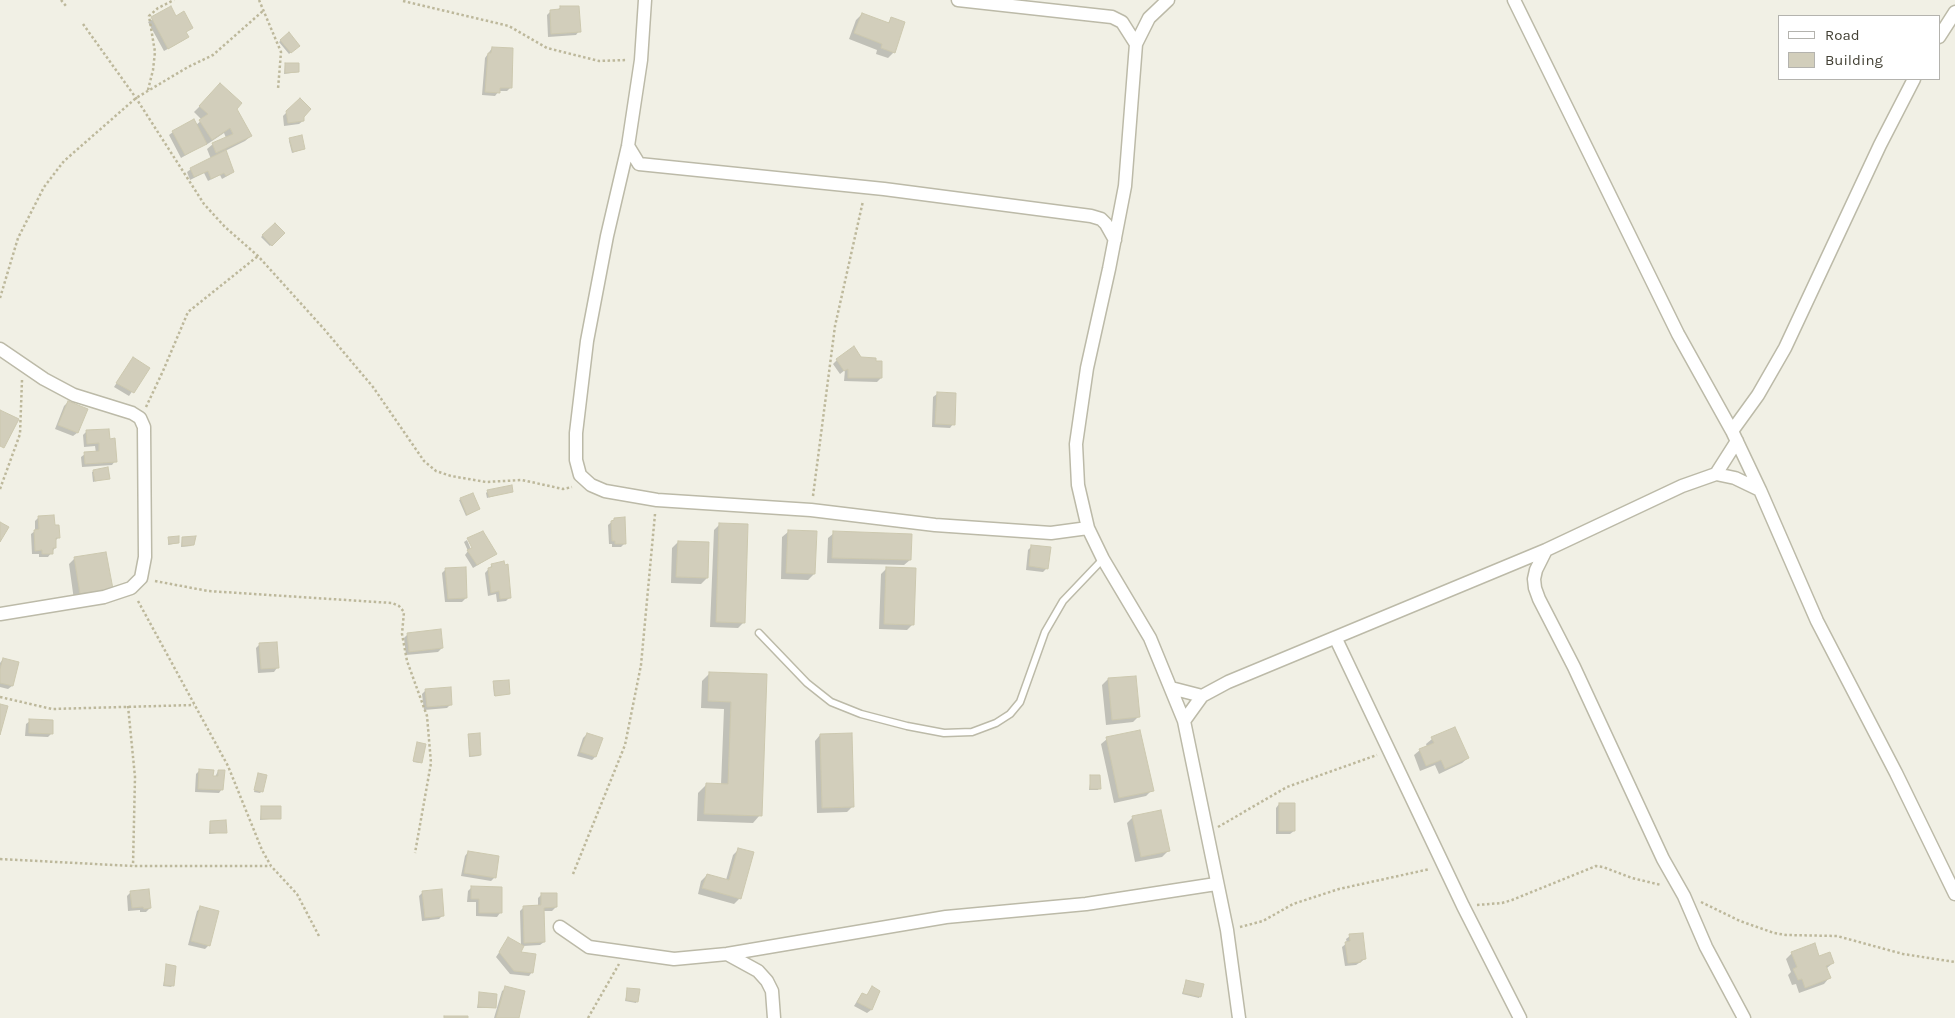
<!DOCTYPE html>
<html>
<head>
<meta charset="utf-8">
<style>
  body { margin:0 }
  #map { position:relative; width:1955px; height:1018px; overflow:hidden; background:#f1f0e5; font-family:Karla,sans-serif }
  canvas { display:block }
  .legend { position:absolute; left:1778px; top:15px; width:162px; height:65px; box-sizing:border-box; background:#fff; border:1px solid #b4b3ae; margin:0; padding:6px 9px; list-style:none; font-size:15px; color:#434135 }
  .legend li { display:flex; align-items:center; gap:10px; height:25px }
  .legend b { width:25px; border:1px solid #b4b3ae }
</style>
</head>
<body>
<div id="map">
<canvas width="1955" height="1018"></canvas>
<ul class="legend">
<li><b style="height:6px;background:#fff"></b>Road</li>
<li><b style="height:14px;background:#d2cebb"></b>Building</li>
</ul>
</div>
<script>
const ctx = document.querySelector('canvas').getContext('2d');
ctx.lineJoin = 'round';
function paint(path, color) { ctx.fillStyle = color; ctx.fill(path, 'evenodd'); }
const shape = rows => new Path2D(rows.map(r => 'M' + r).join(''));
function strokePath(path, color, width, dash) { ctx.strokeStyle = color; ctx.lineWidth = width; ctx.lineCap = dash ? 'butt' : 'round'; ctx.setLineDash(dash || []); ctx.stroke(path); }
const shadow = shape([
  [170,8,176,17,191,28,185,33,187,37,184,40,164,51,148,22],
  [560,8,579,31,576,35,548,37,547,15,551,11,557,10],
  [862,14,887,24,891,19,894,52,888,58,876,54,877,50,849,39,856,20],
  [289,34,298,46,289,54,279,42],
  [492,48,510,88,507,91,499,91,495,96,482,95,485,58],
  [285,64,298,72,284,74],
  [221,85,251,136,245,141,225,151,233,172,229,175,222,179,220,175,208,181,204,173,190,180,187,172,191,169,211,159,207,149,213,144,226,138,224,133,206,145,205,144,181,158,169,135,173,132,196,125,202,120,194,112],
  [300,99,303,121,299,124,284,126,283,116],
  [290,139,304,149,292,153,289,141],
  [275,224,283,233,270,246,261,237],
  [133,358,148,368,129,396,114,387],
  [861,359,881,378,877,382,844,381,845,370,840,374,833,364,837,360],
  [937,394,953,424,950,428,932,427,933,397],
  [68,402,86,409,77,433,73,436,55,429,64,406],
  [87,431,109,440,115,461,112,465,82,467,81,457,85,454,96,453,95,446,84,447,83,435],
  [94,471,109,478,93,482,92,472],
  [488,491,512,491,487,498,486,493],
  [461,499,479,509,466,516,459,500],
  [39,517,54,527,59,537,55,541,55,548,48,557,39,557,39,554,32,554,31,534,35,531,35,521],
  [615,519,625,543,621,547,612,547,612,544,609,544,608,525],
  [720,524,743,623,738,628,710,627,714,530],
  [788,532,814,574,808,580,781,579,782,537],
  [834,533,910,560,904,565,827,563,828,538],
  [169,538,178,543,168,545],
  [182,538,195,538,195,541,191,546,181,547],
  [467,540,473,554,491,557,473,568,465,555,468,551,464,542],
  [678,542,707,578,701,584,671,583,672,548],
  [1032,546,1047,568,1043,572,1026,570,1028,550],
  [74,559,111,589,74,600,69,564],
  [492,565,510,597,506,601,497,602,496,594,488,596,485,573],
  [887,568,913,624,907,630,879,629,881,574],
  [446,569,466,598,462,602,445,602,442,573],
  [408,634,442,648,438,652,406,655,404,638],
  [260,644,277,668,274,672,258,673,256,648],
  [3,659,12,686,8,689,0,687,0,663],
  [710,673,765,675,760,815,753,823,697,821,698,793,706,785,721,785,724,709,701,708,702,681],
  [1108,679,1139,716,1133,722,1106,725,1102,685],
  [494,683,509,694,494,696,493,684],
  [426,690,451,704,447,708,424,710,422,694],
  [30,721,52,733,48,737,25,736,26,724],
  [1454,728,1468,758,1462,763,1439,774,1435,765,1420,771,1414,755,1420,750,1427,747,1426,744,1432,739],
  [587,734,601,739,595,757,592,760,577,756,583,738],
  [469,735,480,755,479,756,469,757,468,736],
  [820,735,853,806,847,812,817,813,815,741],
  [1107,739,1152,790,1146,796,1114,803,1101,744],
  [417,744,421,762,420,763,413,762],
  [200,770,215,777,218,771,222,789,219,793,195,792,196,774],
  [258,774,262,791,260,793,254,792],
  [1091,777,1099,788,1098,790,1089,790],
  [1279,804,1294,831,1290,834,1276,834,1276,808],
  [261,808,280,818,260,820],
  [1133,817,1168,851,1162,857,1135,862,1127,823],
  [210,822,225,832,209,834],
  [739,849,739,899,734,904,698,894,701,881,707,875,726,880,733,855],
  [468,852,498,857,494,878,491,881,461,876,465,856],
  [472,887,500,913,497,917,476,916,476,902,467,902,468,891],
  [131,892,150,908,146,912,140,912,140,910,128,911,127,896],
  [423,892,443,915,439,919,422,921,419,896],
  [541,895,556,907,552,911,543,911,544,942,540,945,523,946,519,953,532,972,529,976,510,974,496,957,508,939,521,946,520,911,524,907,538,907,538,898],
  [201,908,209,945,205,949,188,945,197,911],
  [1350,936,1365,959,1356,965,1345,966,1342,947,1347,943,1346,939],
  [1792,953,1833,963,1827,968,1829,978,1824,984,1799,993,1796,984,1792,985,1788,975,1791,972,1786,959],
  [167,966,173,985,171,987,163,986],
  [1186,981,1200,996,1199,998,1182,994],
  [506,988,518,1018,494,1018,502,991],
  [872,988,879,992,871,1010,867,1013,854,1006,859,998,862,994,866,996],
  [628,989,637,1001,636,1003,625,1001],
  [480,994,495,1007,493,1008,477,1008]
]);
const building = shape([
  [171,6,176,16,184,11,193,28,186,32,189,37,168,49,151,17,171,6],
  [560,6,579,6,581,32,551,34,550,10,560,9,560,6],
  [862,13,889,23,891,17,905,22,895,53,881,48,882,44,854,33,862,13],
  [289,32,300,46,291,53,280,40,289,32],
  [492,47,513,48,512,88,500,88,500,93,485,92,488,53,491,53,492,47],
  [285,63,299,63,299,72,285,73,285,63],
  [220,83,242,103,237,109,252,136,216,153,212,143,233,134,230,128,212,140,199,120,208,114,199,106,220,83],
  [300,98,311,109,304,117,304,121,288,123,286,111,300,98],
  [194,119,207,144,185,155,172,131,194,119],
  [302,135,305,149,293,152,289,138,302,135],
  [226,150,234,172,226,176,224,173,211,179,208,171,194,177,190,168,226,150],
  [275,223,285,233,272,246,262,235,275,223],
  [854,346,861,357,876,358,876,361,882,361,882,378,848,378,848,369,844,371,836,359,854,346],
  [133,357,150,368,134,393,116,383,133,357],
  [937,392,956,393,955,425,935,424,937,392],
  [68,401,88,409,78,433,58,425,68,401],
  [0,410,19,419,4,448,0,446,0,410],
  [109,429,110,439,115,438,117,462,85,464,84,452,99,451,99,443,87,444,86,430,109,429],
  [108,467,110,479,95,481,93,470,108,467],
  [512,485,513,492,489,497,487,490,512,485],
  [473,493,480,509,467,515,460,498,473,493],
  [54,515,55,525,59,525,60,538,56,538,56,548,53,548,53,554,42,554,42,550,35,551,34,530,39,529,38,516,54,515],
  [625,517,626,544,615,544,615,541,612,541,611,521,614,520,614,518,625,517],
  [0,522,9,527,0,542,0,522],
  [719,523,748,524,745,623,716,622,719,523],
  [788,530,817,531,815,574,786,573,788,530],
  [483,531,497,554,477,565,467,550,472,548,467,538,483,531],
  [833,531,912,534,911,560,832,558,833,531],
  [179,536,179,543,169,544,168,537,179,536],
  [196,536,194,545,182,546,182,537,196,536],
  [678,541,709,542,708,578,676,577,678,541],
  [1031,545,1051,547,1048,569,1029,566,1031,545],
  [106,552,113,589,80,594,74,557,106,552],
  [504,561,505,565,508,564,511,598,500,599,499,591,491,593,488,568,492,567,491,564,504,561],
  [466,567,467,598,448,599,445,568,466,567],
  [886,567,916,568,914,625,884,624,886,567],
  [441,629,443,648,409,652,407,633,441,629],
  [277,642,279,668,261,669,259,643,277,642],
  [3,658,19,662,13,686,0,683,0,669,3,658],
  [709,672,767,674,762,816,704,814,706,783,728,784,731,702,708,701,709,672],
  [1136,676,1140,717,1112,720,1108,678,1136,676],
  [509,680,510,694,495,696,493,681,509,680],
  [451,687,452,705,427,707,425,689,451,687],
  [0,704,8,706,0,735,0,704],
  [29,719,53,720,53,734,29,733,29,719],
  [1455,727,1469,758,1445,769,1441,760,1426,766,1419,749,1434,743,1431,737,1455,727],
  [1140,730,1154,791,1119,798,1106,737,1140,730],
  [480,733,481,755,470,756,468,734,480,733],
  [587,733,603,738,596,757,580,752,587,733],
  [852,733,854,807,822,808,820,734,852,733],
  [417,742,426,744,422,763,413,761,417,742],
  [199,769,214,770,213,776,218,776,218,770,225,770,223,790,198,789,199,769],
  [258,773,267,775,263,792,254,790,258,773],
  [1090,775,1100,775,1101,789,1090,789,1090,775],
  [1279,803,1295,803,1295,831,1279,831,1279,803],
  [261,806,281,806,281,819,261,819,261,806],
  [1161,810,1170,851,1141,857,1132,816,1161,810],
  [226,820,227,833,210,833,210,821,226,820],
  [738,848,754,852,741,899,702,888,707,874,729,880,738,848],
  [468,851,499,856,496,878,464,873,468,851],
  [471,886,502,887,502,913,479,913,479,899,471,899,471,886],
  [149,889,151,908,144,909,143,907,132,908,130,891,149,889],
  [442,889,444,916,425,918,422,891,442,889],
  [541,893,557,893,557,907,544,908,545,942,524,943,523,906,541,905,541,893],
  [200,906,219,911,210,946,191,941,200,906],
  [1363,933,1366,959,1361,960,1361,962,1348,963,1345,942,1350,941,1349,934,1363,933],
  [508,937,524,946,521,952,536,954,533,973,514,971,499,952,508,937],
  [1815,943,1819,956,1830,952,1834,963,1826,966,1831,978,1805,988,1802,979,1798,980,1793,969,1797,967,1791,952,1815,943],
  [166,964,176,966,174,986,164,985,166,964],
  [1186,980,1204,984,1201,997,1183,993,1186,980],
  [505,986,525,991,519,1018,496,1018,505,986],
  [872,986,880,991,872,1010,857,1002,862,993,867,995,872,986],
  [627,988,640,989,638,1002,626,1000,627,988],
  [479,992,497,994,496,1008,478,1007,479,992],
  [444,1016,468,1016,468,1018,444,1018,444,1016]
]);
const path = shape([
  [61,0,66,6],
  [259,0,281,52,278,89],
  [403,1,509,26,547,48,599,61,627,60],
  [83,24,136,98,204,204,225,227,258,256,324,329,373,387,424,461,436,471,451,476,486,482,522,480,563,489,572,487],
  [148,90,153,70,155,52,149,16,158,8,174,0],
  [0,298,18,238,44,187,64,161,136,98,188,67,213,55,264,10],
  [146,407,163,371,188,312,258,256],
  [0,489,20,434,22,380],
  [813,496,835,326,863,201],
  [155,581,208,591,392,603,399,606,404,612,402,634,407,661,427,716,431,763,415,853],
  [138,601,228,766,262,850,271,866,297,894,320,938],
  [0,697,52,709,194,705],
  [128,706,135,777,133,866],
  [1218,827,1287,787,1377,755],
  [0,859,133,866,271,866],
  [573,874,625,745,641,665,655,514],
  [1701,902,1740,921,1774,933,1786,935,1837,936,1903,954,1955,962],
  [1477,905,1502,903,1512,900,1596,866,1603,867,1632,878,1661,885],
  [1240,927,1263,921,1293,904,1339,889,1430,869],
  [588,1018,619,964]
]);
const lane = shape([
  [759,633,807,683,831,702,861,714,907,726,944,733,972,732,996,723,1010,714,1020,702,1045,632,1063,601,1103,559]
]);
const street = shape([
  [645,0,641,60,628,146,607,236,587,341,576,433,576,460,580,475,591,485,605,491,657,500,811,510,935,525,1051,533,1088,528],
  [958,0,1112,17,1122,22,1136,44],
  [1168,0,1149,18,1136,44,1125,186,1109,269,1087,368,1076,444,1078,485,1088,528,1103,559,1150,638,1184,721,1227,930,1239,1018],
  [1514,0,1678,334,1732,431,1760,490,1817,621,1896,773,1955,894],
  [1939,37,1955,12],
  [628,146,639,164,884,189,1091,216,1101,219,1106,224,1115,240],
  [0,349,44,379,74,395,132,413,140,418,144,427,145,557,141,578,131,588,104,597,0,614],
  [1732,431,1758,395,1785,348,1880,145,1914,79],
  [1716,474,1737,441],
  [1546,550,1536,570,1534,579,1535,588,1539,599,1574,667,1663,859,1684,896,1706,947,1744,1018],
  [1336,639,1463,906,1520,1018],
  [1171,688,1202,696],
  [1184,721,1202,696,1228,682,1546,550,1682,486,1716,474,1735,478,1760,490],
  [560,927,589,947,674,959,727,954,946,917,1086,904,1216,884],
  [727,954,758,971,767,981,772,991,774,1018]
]);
paint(shadow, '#0003');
paint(building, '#d2cebb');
strokePath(building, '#ccc8af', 1);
strokePath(lane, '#bcbaa8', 9);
strokePath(street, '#bcbaa8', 15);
strokePath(path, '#bdb89b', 2.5, [2.5, 2.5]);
strokePath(lane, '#fff', 6);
strokePath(street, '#fff', 12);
</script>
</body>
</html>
